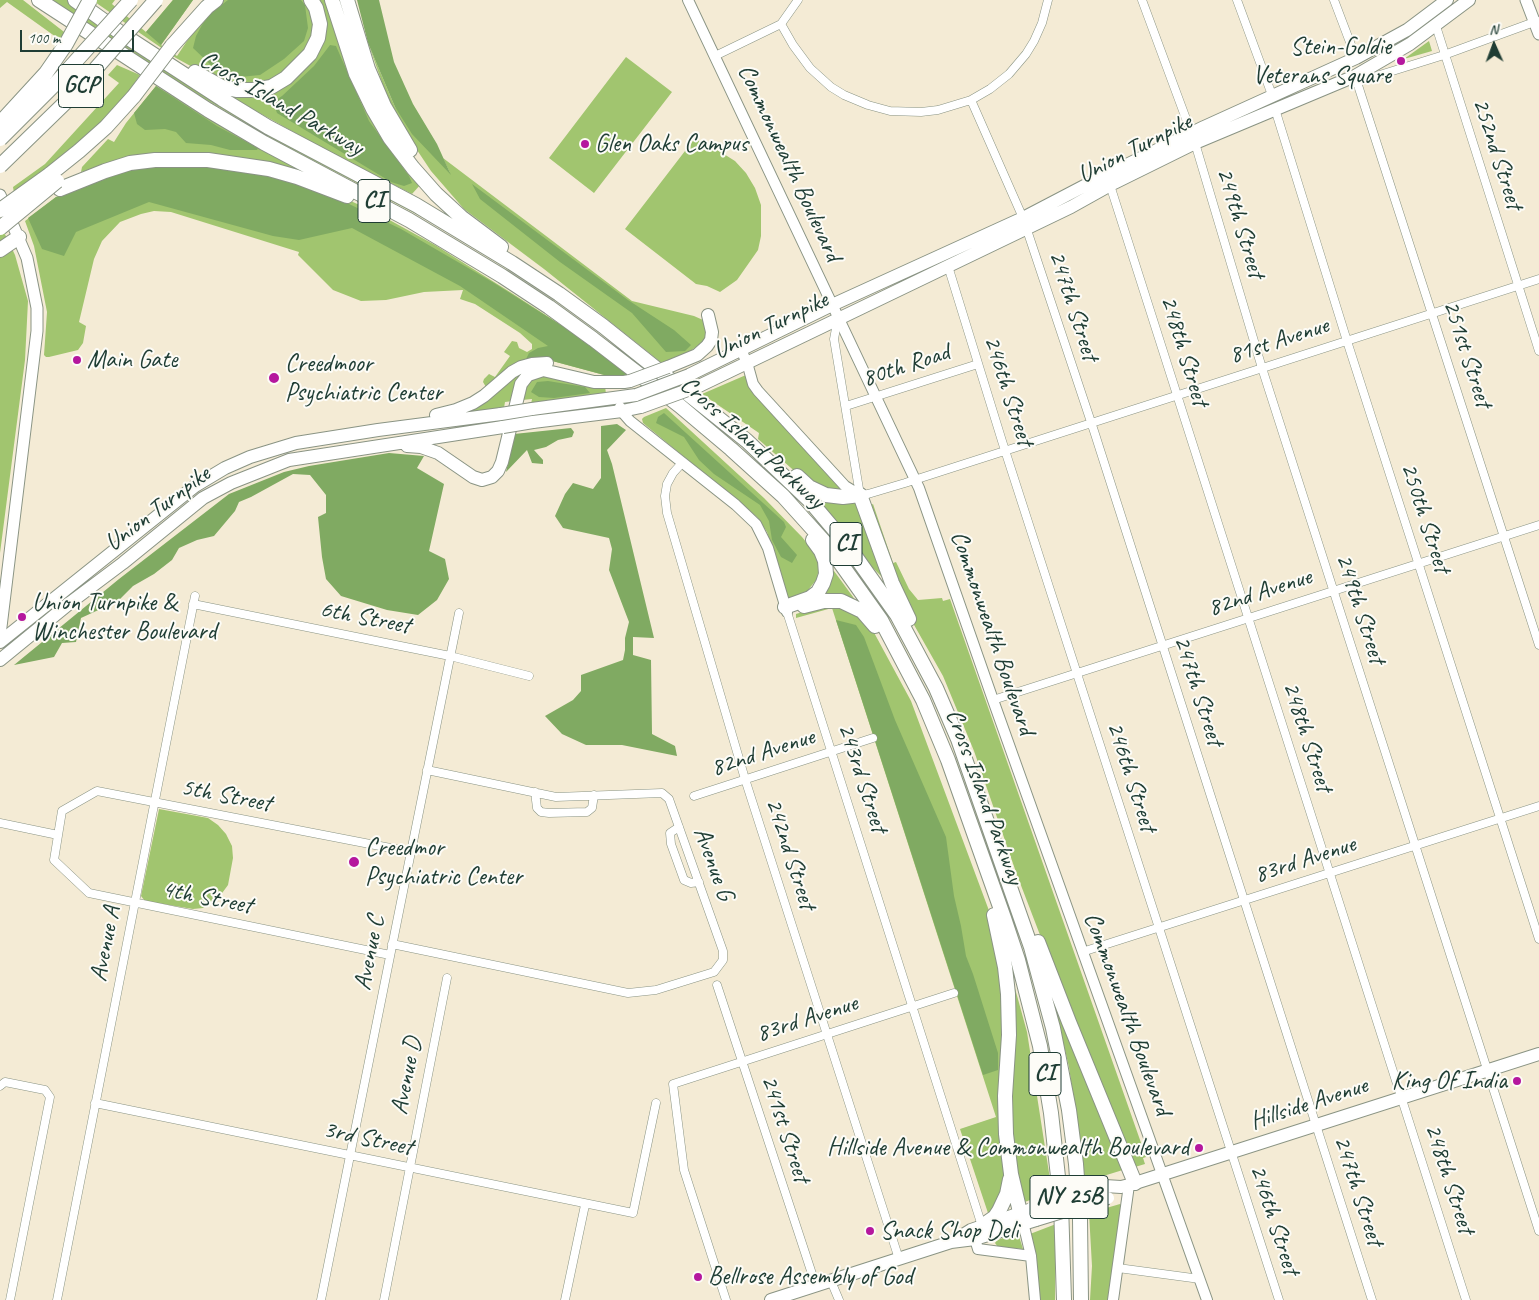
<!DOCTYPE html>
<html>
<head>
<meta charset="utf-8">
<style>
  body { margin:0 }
  #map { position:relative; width:1539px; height:1300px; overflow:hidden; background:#f4ebd5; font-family:Caveat,sans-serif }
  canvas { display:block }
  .north { position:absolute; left:1469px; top:20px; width:50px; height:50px; -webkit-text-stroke:4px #fdfcf7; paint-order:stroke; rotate:358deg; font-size:14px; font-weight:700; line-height:20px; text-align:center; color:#1f3d34 }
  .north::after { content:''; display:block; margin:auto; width:18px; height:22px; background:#1f3d34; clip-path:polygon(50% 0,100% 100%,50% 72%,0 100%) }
  .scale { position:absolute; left:20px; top:30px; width:114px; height:22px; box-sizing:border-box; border:2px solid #1f3d34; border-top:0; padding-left:6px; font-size:15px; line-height:18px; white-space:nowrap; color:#1f3d34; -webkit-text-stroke:4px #fdfcf7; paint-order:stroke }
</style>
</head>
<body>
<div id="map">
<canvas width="1539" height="1300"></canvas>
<div class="north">N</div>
<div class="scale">100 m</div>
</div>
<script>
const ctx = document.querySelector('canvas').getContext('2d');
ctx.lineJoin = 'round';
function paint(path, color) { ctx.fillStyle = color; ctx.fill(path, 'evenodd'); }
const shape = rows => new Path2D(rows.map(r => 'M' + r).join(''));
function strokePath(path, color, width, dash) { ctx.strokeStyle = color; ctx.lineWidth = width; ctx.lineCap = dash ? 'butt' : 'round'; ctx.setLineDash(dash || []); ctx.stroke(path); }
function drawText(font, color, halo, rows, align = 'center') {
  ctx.font = font + ' Caveat,sans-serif'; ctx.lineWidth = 4; ctx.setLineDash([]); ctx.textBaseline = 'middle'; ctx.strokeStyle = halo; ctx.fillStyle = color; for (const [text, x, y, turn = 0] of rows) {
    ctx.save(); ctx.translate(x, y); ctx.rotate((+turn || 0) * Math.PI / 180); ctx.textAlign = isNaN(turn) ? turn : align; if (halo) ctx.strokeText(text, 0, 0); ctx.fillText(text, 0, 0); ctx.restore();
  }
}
const green = shape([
  [0,0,23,0,68,35,63,42,7,2,0,8],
  [52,0,67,0,140,54,277,138,429,219,443,228,276,141,136,58],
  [92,0,115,0,112,4,146,32,173,0,193,0,161,45,177,56,187,41,213,8,223,0,308,0,316,22,310,44,294,66,269,82,241,87,216,80,176,58],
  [319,0,327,0,421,184,412,194,333,154,220,91,290,81,306,68,320,45],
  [1429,41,1432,51,1404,59],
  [368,43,395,107,450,173,443,158,632,301,694,316,703,320,707,335,703,342,689,352,663,364,544,269,464,209,431,171,407,135,389,102],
  [626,57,672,92,594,193,549,158],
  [117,65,140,75,115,112,88,139,14,193,13,187,45,164,119,83,108,75],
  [156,86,283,160,325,182,216,155,182,153,136,158,81,172,82,167,108,139,114,142,126,123],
  [695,138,704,145,719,151,735,161,746,173,755,188,761,205,761,236,758,250,737,280,720,292,707,286,696,284,625,229],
  [322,188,375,212,435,245,510,292,575,334,619,379,545,359,486,387,483,382,484,379,489,374,495,377,510,356,504,352,512,341,517,342,519,348,527,352,532,349,532,344,520,333,475,304,460,299,463,290,424,292,386,300,361,301,333,290,298,255,299,252,171,212,154,211,141,214,120,222,102,241,94,259,79,322,86,326,83,343,78,350,49,357,46,357,44,355,47,312,34,246,25,221,56,197],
  [0,224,15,255,28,301,25,360,0,553],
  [529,368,513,401,505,402,504,408,462,413],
  [546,375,605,386,606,394,531,404,532,399,522,400,528,382],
  [746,375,843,491,838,494,799,475,758,439,759,433,702,394],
  [666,408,764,498,802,537,815,553,819,567,817,579,804,595,805,598,788,599,767,532,757,517,643,423,642,419,644,417],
  [821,496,858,501,882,577,869,564,818,502],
  [873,504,893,563,896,562,909,589,918,600,942,598,943,601,950,599,1146,1157,1143,1158,1145,1164,1135,1167,1045,948,1017,875,974,751,943,676,909,616,871,507,871,505],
  [834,571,856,601,820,598,831,572],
  [822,606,851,608,871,627,911,701,991,916,1004,984,1007,1176,996,1211,988,1213,960,1129,996,1117,832,608,796,618,796,614],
  [159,809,208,818,218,825,226,834,232,846,233,858,228,885,217,900,203,908,193,909,145,901,141,896],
  [1013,981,1027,1032,1052,1192,1022,1203,1012,1141,1010,1095],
  [1051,991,1126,1169,1084,1182,1078,1130,1069,1067],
  [1120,1204,1121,1205,1108,1300,1090,1300,1092,1266,1089,1213],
  [1056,1224,1055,1300,1040,1300,1030,1234],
  [1018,1233,1023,1249,998,1247,995,1243,997,1240]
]);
const forest = shape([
  [173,0,193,0,161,45,146,32],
  [228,0,301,0,305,5,308,28,304,41,284,59,260,75,240,77,227,75,212,66,193,48,196,36,202,25,210,14],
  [357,0,379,0,394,62,413,104,437,144,451,175,412,134,395,107,368,43],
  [330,45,336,46,369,121,409,176,412,183,404,186,391,182,277,113,273,102,282,96,314,66],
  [156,86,217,126,258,148,257,150,230,150,211,145,186,143,176,132,165,129,145,130,137,124,134,113],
  [191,162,266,174,320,190,401,229,494,283,575,334,630,376,619,379,545,359,524,363,529,353,538,348,548,346,460,286,352,228,299,240,273,236,149,202,76,232,64,256,42,249,28,218,56,197,89,181,140,165],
  [472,184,628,300,674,330,691,345,685,351,666,352,632,313,560,262,480,199],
  [548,381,585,387,590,393,554,398,539,397,531,392,537,382],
  [664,413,784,522,786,527,781,537,797,555,792,563,781,557,772,540,769,521,760,505,714,474,699,460,684,437,656,423,658,417],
  [617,424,626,430,607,450,612,464,654,638,633,637,633,655,651,660,652,734,675,746,677,756,622,745,586,745,562,734,545,716,573,700,581,691,581,675,623,660,625,650,625,638,629,622,609,570,612,549,609,538,563,528,555,516,565,494,573,483,593,489,601,478,601,426],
  [571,428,574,432,572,437,558,440,546,447,534,450,543,460,543,464,532,463,527,450,506,472,514,434],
  [389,453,424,456,417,468,444,484,429,551,445,559,449,579,437,600,418,615,387,610,341,596,326,579,322,557,318,517,326,513,326,495,310,475,293,474,251,497,239,502,235,511,214,536,197,540,179,548,172,560,154,574,133,586,118,601,81,618,76,642,62,643,54,657,14,665,119,579,229,494,284,472,309,466],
  [836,620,856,625,864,637,895,720,946,837,954,896,961,926,966,956,973,974,998,1053,998,1070,983,1075]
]);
const minor = shape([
  [1142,0,1195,143,1262,368,1539,1231],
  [1237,0,1272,95],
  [1334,0,1356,58],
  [781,24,793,45,810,68,831,87,844,95,868,105,890,111,921,112,938,110,971,100,990,89,1009,74,1026,54,1034,41,1042,23,1048,0],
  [1436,26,1539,351],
  [715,56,781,24,798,0],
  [1355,76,1539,645],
  [1354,83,1444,55,1537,21],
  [971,100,1023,218,1094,431,1372,1300],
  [1275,109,1347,341,1539,939],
  [1110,185,1466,1300],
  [948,266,1002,441,1279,1300],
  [838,318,834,339,860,495,868,494,905,483,1539,279],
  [846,406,978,364],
  [682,463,673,473,667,484,665,496,667,513,745,779,899,1259],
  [193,604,450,656,529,676],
  [787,612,982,1226],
  [993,700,1539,525],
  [535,792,537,808,541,812,549,813,587,812,592,808,594,795],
  [694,796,873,738],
  [0,823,58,835],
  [679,827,670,833,671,844,684,880,691,883,699,882],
  [392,944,628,993,656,990,714,972,723,960,723,951,669,799,662,793,556,797,427,770],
  [1082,952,1539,806],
  [390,955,89,893,54,860,62,811,97,791,411,852],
  [717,985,816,1286],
  [0,1086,5,1082,45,1090,50,1097,10,1300],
  [95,1103,633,1213,656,1103],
  [1118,1268,1200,1279],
  [831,1281,839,1300],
  [57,1300,195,596],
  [321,1300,459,613],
  [384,1300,447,978],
  [565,1300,585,1205],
  [726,1300,684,1170,673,1084,954,993]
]);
const tertiary = shape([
  [688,0,919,488,993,700,1207,1300],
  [741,349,748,366,753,384,758,391,845,486,860,495],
  [620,407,623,413,630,421,736,505,756,524,768,548,787,612],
  [1022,1218,1031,1256,1035,1300],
  [975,1239,978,1249,1031,1256],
  [1113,1300,1129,1185]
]);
const secondary = shape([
  [1526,0,1539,34],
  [0,195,27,258,37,308,37,331,0,635]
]);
const primary = shape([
  [668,367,697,355,707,346,711,340,712,332,708,315],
  [689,375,832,305,1023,218,1090,183,1204,127,1356,58,1407,30,1447,0],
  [699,386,1071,207,1114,183,1195,143,1355,76,1410,44,1469,0],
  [532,409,636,395],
  [436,415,456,410,473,403,484,396,512,372,521,367,532,364,547,363],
  [533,422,622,411,641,407],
  [407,446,421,447,438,453,473,477,482,480,492,477,498,471,502,462,521,384,528,375,543,370,594,382,624,382,630,381],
  [0,642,195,486,225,468,250,457,296,443,378,430,501,414],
  [0,660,71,602,123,563,203,498,231,483,289,460,503,427],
  [1105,1186,1121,1187,1129,1185,1539,1054],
  [955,1240,971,1230,1029,1210],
  [771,1300,951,1242,975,1239,1036,1220]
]);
const motorway = shape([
  [39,0,208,110,264,143,409,220,502,276,549,307,593,339,680,406,731,449,783,496,829,547,881,620,923,700,948,760,1004,918,1018,960,1040,1046,1051,1113,1061,1204,1064,1300],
  [75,0,125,36,222,99,268,127,416,205,512,263,559,294,603,326,747,441,810,501,848,546,897,615,936,688,958,739,1031,947,1053,1028,1069,1110,1076,1164,1080,1219,1081,1300],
  [332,0,356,74,373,109,390,138,413,168,436,194,461,217,501,247],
  [347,0,368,69,384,106,410,150],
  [172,46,207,7,216,0],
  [195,72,222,87,236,90,253,90,271,87,286,78,310,54,318,38,320,24,316,8,311,0],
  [49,175,79,151,106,127,134,96],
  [60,189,105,171,130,163,155,160,208,160,269,169,297,177,347,196],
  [0,250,19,237],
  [797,476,809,487,826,495,843,497,860,495,892,583,909,619],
  [804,606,824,601,841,601,862,611,875,626],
  [785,607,810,598,818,592,823,583,826,574,825,561,821,551,813,540],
  [994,915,1005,967,1008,994,1009,1035,1005,1096,1006,1134,1011,1174,1020,1212],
  [1038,942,1069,1022,1135,1183],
  [982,1226,995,1217,999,1211,1007,1194,1010,1179]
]);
const primaryBridge = shape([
  [630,381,668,367],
  [636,395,689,375],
  [641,407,699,386],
  [501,414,532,409],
  [503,427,533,422],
  [1032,1208,1105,1186],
  [1036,1220,1108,1198]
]);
const motorwayBridge = shape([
  [134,96,172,46],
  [0,123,46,73,66,44,90,0],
  [0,139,56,83,131,0],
  [0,166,70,98,156,0],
  [0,210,49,175],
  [0,228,57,181]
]);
const markers = [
  [1401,61,5,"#b5179e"],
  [585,144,5,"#b5179e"],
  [77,360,5,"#b5179e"],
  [274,378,6,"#b5179e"],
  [22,617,5,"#b5179e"],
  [354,862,6,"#b5179e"],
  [1517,1081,5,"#b5179e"],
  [1199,1148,5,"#b5179e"],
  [870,1231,5,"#b5179e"],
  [698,1277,5,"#b5179e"]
];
const shields = [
  [81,86,45],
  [374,201,32],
  [846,544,32],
  [1045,1074,32],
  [1069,1197,78]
];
const shieldNames = [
  ["GCP",81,86],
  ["CI",374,201],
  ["CI",846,544],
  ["CI",1045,1074],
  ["NY 25B",1069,1197]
];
const poiNames = [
  ["Stein-Goldie",1391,47,"right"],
  ["Veterans Square",1391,76,"right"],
  ["Glen Oaks Campus",595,144],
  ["Main Gate",87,360],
  ["Creedmoor",285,364],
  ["Psychiatric Center",285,393],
  ["Union Turnpike &",32,603],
  ["Winchester Boulevard",32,632],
  ["Creedmor",365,848],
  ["Psychiatric Center",365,877],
  ["King Of India",1507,1081,"right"],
  ["Hillside Avenue & Commonwealth Boulevard",1189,1148,"right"],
  ["Snack Shop Deli",880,1231],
  ["Bellrose Assembly of God",708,1277]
];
const streetNames = [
  ["Cross Island Parkway",281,104,30],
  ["Union Turnpike",1135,149,-27],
  ["252nd Street",1497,154,72],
  ["Commonwealth Boulevard",789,163,65],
  ["249th Street",1240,223,73],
  ["247th Street",1073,306,72],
  ["Union Turnpike",771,326,-26],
  ["81st Avenue",1279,341,-18],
  ["248th Street",1184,351,73],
  ["251st Street",1467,354,72],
  ["80th Road",906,366,-18],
  ["246th Street",1008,391,72],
  ["Cross Island Parkway",752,443,42],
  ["Union Turnpike",158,509,-37],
  ["250th Street",1425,518,72],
  ["82nd Avenue",1260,593,-18],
  ["249th Street",1360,609,72],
  ["6th Street",365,618,11],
  ["Commonwealth Boulevard",992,633,71],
  ["247th Street",1198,691,72],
  ["248th Street",1307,737,72],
  ["82nd Avenue",763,753,-18],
  ["246th Street",1131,777,72],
  ["243rd Street",862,778,72],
  ["5th Street",226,796,11],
  ["Cross Island Parkway",984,797,70],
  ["242nd Street",790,854,72],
  ["83rd Avenue",1305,860,-18],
  ["Avenue G",713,864,70],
  ["4th Street",207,898,11],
  ["Avenue A",106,944,-79],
  ["Avenue C",370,953,-79],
  ["Commonwealth Boulevard",1127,1014,70],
  ["83rd Avenue",807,1019,-18],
  ["Avenue D",407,1076,-79],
  ["Hillside Avenue",1309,1104,-18],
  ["241st Street",785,1129,72],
  ["3rd Street",368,1139,12],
  ["248th Street",1449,1179,72],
  ["247th Street",1358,1191,72],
  ["246th Street",1274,1220,72]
];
paint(green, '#a1c56f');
paint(forest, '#80aa62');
strokePath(minor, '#8a9484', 9);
strokePath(tertiary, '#8a9484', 12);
strokePath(secondary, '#8a9484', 13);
strokePath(primary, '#8a9484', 14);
strokePath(motorway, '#8a9484', 16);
strokePath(minor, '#fff', 8);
strokePath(tertiary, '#fff', 10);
strokePath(secondary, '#fff', 11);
strokePath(primary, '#fff', 12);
strokePath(motorway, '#fff', 14);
strokePath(primaryBridge, '#8a9484', 14, []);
strokePath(motorwayBridge, '#8a9484', 16, []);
strokePath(primaryBridge, '#fff', 12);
strokePath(motorwayBridge, '#fff', 14);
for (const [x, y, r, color] of markers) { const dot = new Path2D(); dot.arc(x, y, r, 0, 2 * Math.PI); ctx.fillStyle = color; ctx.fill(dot); strokePath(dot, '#fdfcf7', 2); }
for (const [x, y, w] of shields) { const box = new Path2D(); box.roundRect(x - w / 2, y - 21.5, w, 43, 4); ctx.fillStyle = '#fdfcf7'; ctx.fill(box); strokePath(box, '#1f3d34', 1); }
drawText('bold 24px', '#1f3d34', null, shieldNames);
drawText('25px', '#1f3d34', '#fdfcf7', poiNames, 'left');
drawText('25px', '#1f3d34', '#fdfcf7', streetNames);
</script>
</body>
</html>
